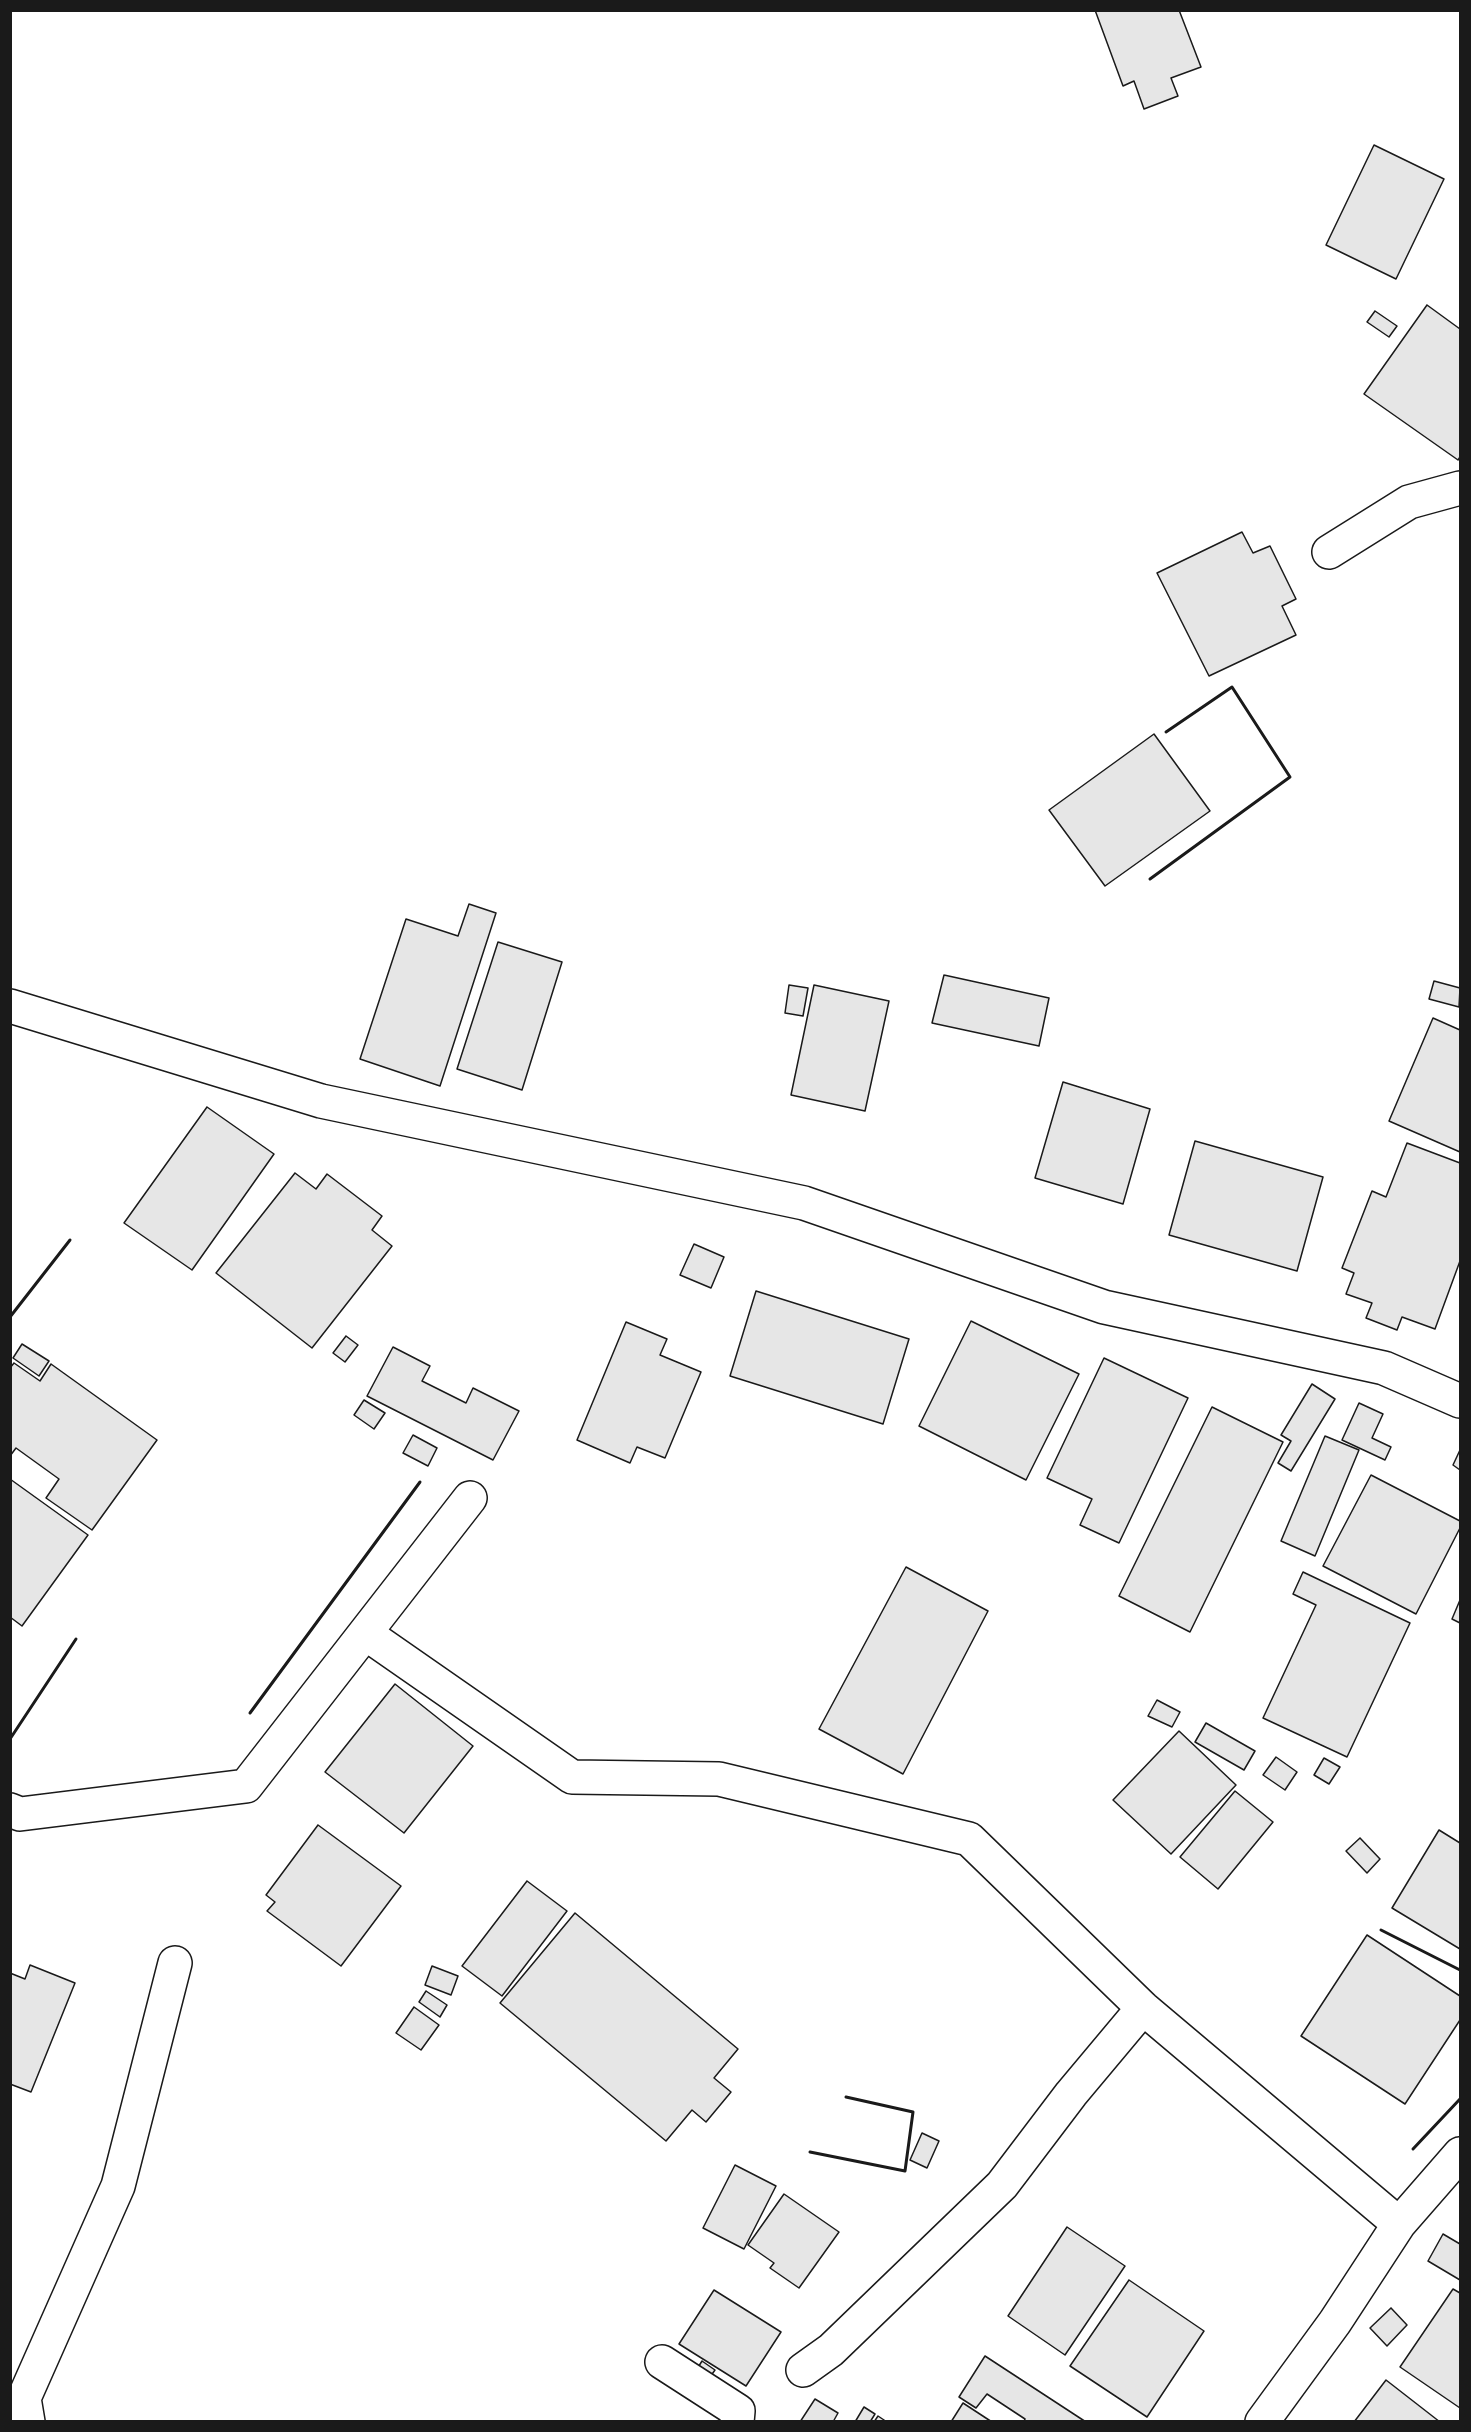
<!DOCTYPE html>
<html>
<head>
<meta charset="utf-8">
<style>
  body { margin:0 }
  #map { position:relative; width:1471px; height:2432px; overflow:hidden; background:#fff; font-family:Overpass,sans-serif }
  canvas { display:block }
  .frame { position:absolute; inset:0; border:12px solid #1a1a1a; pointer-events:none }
</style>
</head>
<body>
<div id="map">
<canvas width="1471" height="2432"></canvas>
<div class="frame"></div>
</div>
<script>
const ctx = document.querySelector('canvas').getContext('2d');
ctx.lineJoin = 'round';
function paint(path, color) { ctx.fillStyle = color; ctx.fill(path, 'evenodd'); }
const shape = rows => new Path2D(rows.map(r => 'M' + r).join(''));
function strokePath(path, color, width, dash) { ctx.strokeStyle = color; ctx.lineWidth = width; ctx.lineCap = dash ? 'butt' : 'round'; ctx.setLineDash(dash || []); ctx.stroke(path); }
const building = shape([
  [1095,10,1179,10,1201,67,1171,78,1178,96,1144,109,1134,81,1123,86,1095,10],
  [1374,145,1444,179,1396,279,1326,245,1374,145],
  [1427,305,1460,329,1460,457,1458,460,1364,394,1427,305],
  [1375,311,1397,326,1389,337,1367,322,1375,311],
  [1242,532,1253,553,1270,546,1296,599,1282,606,1296,635,1209,676,1157,573,1242,532],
  [1154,734,1210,811,1105,886,1049,810,1154,734],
  [469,904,496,913,440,1086,360,1059,406,919,458,936,469,904],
  [498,942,562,962,522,1090,457,1069,498,942],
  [944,975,1049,998,1039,1046,932,1023,944,975],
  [1434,981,1460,988,1459,1007,1429,999,1434,981],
  [789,985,808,988,803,1016,785,1013,789,985],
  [814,985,889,1001,865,1111,791,1095,814,985],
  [1433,1018,1460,1030,1460,1152,1389,1121,1433,1018],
  [1063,1082,1150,1109,1123,1204,1035,1178,1063,1082],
  [207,1107,274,1154,192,1270,124,1223,207,1107],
  [1195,1141,1323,1177,1297,1271,1169,1235,1195,1141],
  [1407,1143,1460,1163,1460,1261,1435,1329,1402,1317,1397,1330,1366,1318,1372,1303,1346,1294,1354,1273,1342,1268,1372,1191,1386,1197,1407,1143],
  [295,1173,316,1189,327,1174,382,1216,372,1230,392,1246,312,1348,216,1273,295,1173],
  [694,1244,724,1257,711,1288,680,1275,694,1244],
  [756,1291,909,1339,883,1424,730,1376,756,1291],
  [971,1321,1079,1374,1026,1480,919,1426,971,1321],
  [626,1322,667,1339,660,1355,701,1372,665,1458,637,1447,630,1463,577,1440,626,1322],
  [346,1336,358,1345,345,1362,333,1353,346,1336],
  [22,1344,49,1361,39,1376,13,1358,22,1344],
  [393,1347,430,1366,422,1381,466,1403,473,1388,519,1411,493,1460,367,1396,393,1347],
  [1104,1358,1188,1398,1119,1543,1080,1525,1092,1499,1047,1478,1104,1358],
  [14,1363,40,1381,51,1364,157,1440,92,1530,46,1498,59,1479,16,1448,10,1456,10,1368,14,1363],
  [1312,1384,1335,1399,1291,1471,1278,1463,1291,1441,1281,1435,1312,1384],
  [364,1400,385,1413,374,1429,354,1415,364,1400],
  [1359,1403,1383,1414,1372,1438,1391,1447,1385,1460,1342,1440,1359,1403],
  [1212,1407,1283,1442,1190,1632,1119,1596,1212,1407],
  [413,1435,437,1448,428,1466,403,1453,413,1435],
  [1325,1436,1359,1450,1315,1556,1281,1541,1325,1436],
  [1460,1450,1460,1470,1453,1465,1460,1450],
  [1371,1475,1460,1521,1460,1528,1416,1614,1323,1566,1371,1475],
  [10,1479,88,1535,22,1626,10,1617,10,1479],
  [906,1567,988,1611,903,1774,819,1729,906,1567],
  [1303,1572,1410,1623,1347,1757,1263,1718,1316,1605,1293,1594,1303,1572],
  [1460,1600,1460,1623,1452,1619,1460,1600],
  [395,1684,473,1746,404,1833,325,1772,395,1684],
  [1157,1700,1180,1712,1172,1727,1148,1716,1157,1700],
  [1206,1723,1255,1751,1244,1770,1195,1742,1206,1723],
  [1179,1731,1236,1785,1171,1854,1113,1800,1179,1731],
  [1276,1757,1297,1772,1285,1790,1263,1775,1276,1757],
  [1324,1758,1340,1767,1329,1784,1314,1775,1324,1758],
  [1235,1791,1273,1822,1218,1889,1180,1857,1235,1791],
  [318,1825,401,1886,341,1966,267,1911,275,1902,266,1895,318,1825],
  [1439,1830,1460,1843,1460,1949,1392,1908,1439,1830],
  [1360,1838,1380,1859,1367,1873,1346,1851,1360,1838],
  [527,1881,567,1911,502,1996,462,1966,527,1881],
  [575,1913,738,2049,714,2078,731,2092,706,2122,692,2110,666,2141,500,2003,575,1913],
  [1367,1935,1460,1996,1460,2020,1405,2104,1301,2036,1367,1935],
  [30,1965,75,1983,31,2092,10,2084,10,1973,25,1979,30,1965],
  [432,1966,458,1976,451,1995,425,1985,432,1966],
  [426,1991,447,2005,440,2017,419,2002,426,1991],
  [414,2007,439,2025,421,2050,396,2033,414,2007],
  [922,2133,939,2141,927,2168,910,2160,922,2133],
  [735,2165,776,2186,744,2249,703,2228,735,2165],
  [784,2194,839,2232,799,2288,770,2268,774,2263,748,2245,784,2194],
  [1067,2227,1125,2266,1065,2355,1008,2316,1067,2227],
  [1443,2234,1460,2244,1460,2280,1428,2261,1443,2234],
  [1129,2280,1204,2331,1147,2417,1070,2366,1129,2280],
  [1453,2289,1460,2293,1460,2408,1400,2367,1453,2289],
  [714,2290,781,2332,746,2386,679,2344,714,2290],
  [1391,2308,1407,2325,1387,2346,1370,2328,1391,2308],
  [985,2356,1086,2422,1024,2422,1025,2419,987,2394,976,2408,959,2397,985,2356],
  [702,2361,715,2370,710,2377,697,2369,702,2361],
  [1386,2380,1440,2422,1354,2422,1386,2380],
  [815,2399,838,2413,833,2422,800,2422,815,2399],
  [963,2403,992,2422,951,2422,963,2403],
  [864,2407,875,2414,870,2422,855,2422,864,2407],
  [878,2416,887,2422,874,2422,878,2416]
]);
const street = shape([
  [1329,552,1409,502,1460,488],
  [10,1006,321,1101,804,1203,1104,1307,1384,1368,1460,1401],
  [365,1633,572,1777,719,1779,969,1839,1143,2008,1399,2224],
  [10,1810,20,1814,246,1786,470,1498],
  [662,2362,738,2411,737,2422],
  [803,2370,831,2350,1002,2185,1071,2094,1143,2008],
  [28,2422,24,2398,118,2186,175,1963],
  [1262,2422,1335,2322,1399,2224,1460,2154]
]);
const wall = shape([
  [1150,879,1290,777,1232,687,1166,732],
  [10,1317,70,1240],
  [250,1713,420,1482],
  [10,1739,76,1639],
  [1381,1930,1460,1970],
  [1413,2149,1460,2099],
  [810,2152,905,2171,913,2112,846,2097]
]);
paint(building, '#e6e6e6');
strokePath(building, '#1a1a1a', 1.5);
strokePath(street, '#1a1a1a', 36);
strokePath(street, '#fff', 33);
strokePath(wall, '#1a1a1a', 3);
</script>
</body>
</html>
